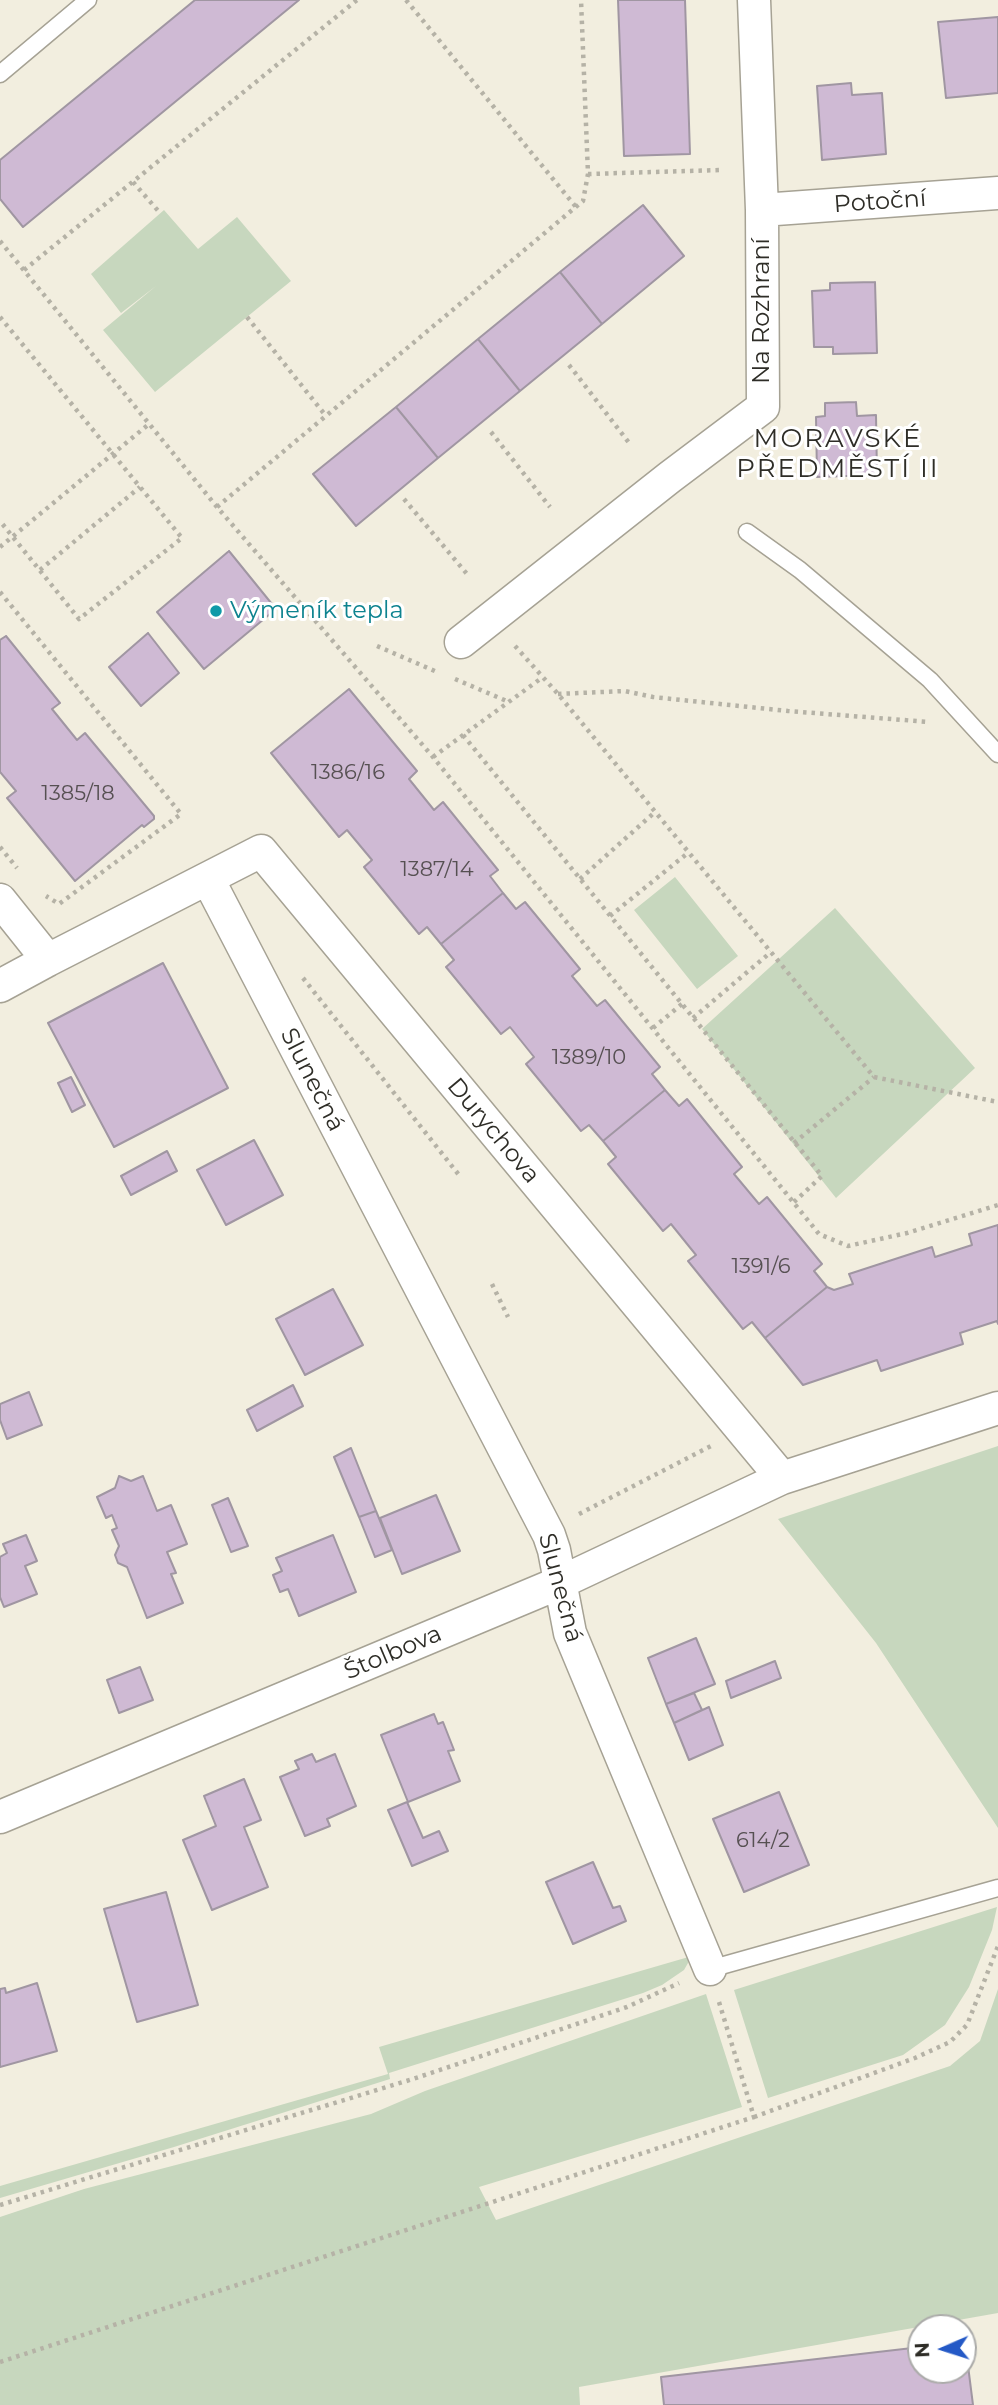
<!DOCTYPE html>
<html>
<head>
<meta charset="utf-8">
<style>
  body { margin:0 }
  #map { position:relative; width:998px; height:2405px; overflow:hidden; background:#f2eedf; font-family:Montserrat,sans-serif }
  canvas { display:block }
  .north { position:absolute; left:907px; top:2314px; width:70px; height:70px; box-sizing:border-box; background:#fff; border:2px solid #ababa9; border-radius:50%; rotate:267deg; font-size:19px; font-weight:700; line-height:28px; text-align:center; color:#2e2d27 }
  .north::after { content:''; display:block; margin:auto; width:24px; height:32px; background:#2459c6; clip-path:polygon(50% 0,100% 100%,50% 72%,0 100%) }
</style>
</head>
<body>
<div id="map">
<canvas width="998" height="2405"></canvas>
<div class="north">N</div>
</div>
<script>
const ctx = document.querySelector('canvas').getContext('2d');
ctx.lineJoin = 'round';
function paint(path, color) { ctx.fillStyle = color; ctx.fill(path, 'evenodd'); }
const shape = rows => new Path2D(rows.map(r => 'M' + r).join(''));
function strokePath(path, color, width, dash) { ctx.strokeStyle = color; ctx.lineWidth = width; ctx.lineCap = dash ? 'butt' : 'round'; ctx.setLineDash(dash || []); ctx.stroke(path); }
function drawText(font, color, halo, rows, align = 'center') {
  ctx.font = font + ' Montserrat,sans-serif'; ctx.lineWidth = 6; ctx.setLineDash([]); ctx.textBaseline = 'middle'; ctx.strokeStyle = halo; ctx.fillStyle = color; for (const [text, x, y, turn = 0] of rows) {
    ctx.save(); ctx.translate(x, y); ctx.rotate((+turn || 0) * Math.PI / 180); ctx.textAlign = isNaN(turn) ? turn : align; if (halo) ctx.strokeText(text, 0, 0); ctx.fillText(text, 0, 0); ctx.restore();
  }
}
const green = shape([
  [164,210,198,249,237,217,291,281,155,392,103,330,156,286,121,313,91,274],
  [675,877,738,956,697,989,634,910],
  [835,908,975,1068,836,1198,702,1029],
  [998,1446,998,1828,876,1643,778,1519],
  [997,1907,992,1930,969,1987,945,2025,903,2055,768,2098,734,1990],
  [692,1956,684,1970,662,1985,643,1993,389,2073,390,2079,174,2147,0,2198,0,2186,388,2074,379,2047],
  [998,1989,998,2313,579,2387,580,2405,0,2405,0,2217,84,2189,371,2114,425,2091,706,1994,742,2107,479,2187,496,2220,950,2066,980,2041]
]);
const building = shape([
  [195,0,299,0,23,227,0,199,0,160,195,0],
  [618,0,685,0,690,154,624,156,618,0],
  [998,17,998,93,946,98,938,22,998,17],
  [851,83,852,95,882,93,886,154,822,160,817,86,851,83],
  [643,205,684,256,602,324,560,272,643,205],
  [560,272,602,324,520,391,478,339,560,272],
  [875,282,877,353,833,354,833,347,814,347,812,291,830,290,830,283,875,282],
  [478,339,520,391,438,458,396,407,478,339],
  [856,402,857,416,876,415,877,475,817,477,816,417,825,416,825,403,856,402],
  [396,407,438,458,356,526,313,474,396,407],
  [229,551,276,609,204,669,157,612,229,551],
  [148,633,179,673,141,706,109,667,148,633],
  [6,636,60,703,52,709,77,740,85,733,154,816,154,819,144,827,142,825,75,881,7,798,16,791,0,772,0,640,6,636],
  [349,689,417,771,409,779,434,810,443,802,498,870,490,876,503,893,441,944,427,927,419,934,364,867,372,860,347,830,339,837,271,753,349,689],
  [503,893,516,909,525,902,580,969,572,976,597,1006,605,1000,660,1067,652,1074,665,1090,603,1141,589,1125,581,1131,526,1064,534,1057,510,1027,501,1034,446,967,454,960,441,944,503,893],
  [163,963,228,1088,114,1147,48,1023,163,963],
  [71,1077,85,1105,72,1112,58,1083,71,1077],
  [665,1090,679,1106,687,1099,742,1167,734,1174,759,1204,767,1197,822,1264,814,1271,827,1287,765,1338,752,1322,743,1329,688,1261,696,1255,671,1224,663,1231,608,1164,616,1157,603,1141,665,1090],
  [254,1140,283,1195,226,1225,197,1170,254,1140],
  [167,1151,177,1171,131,1195,121,1176,167,1151],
  [998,1225,998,1324,997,1321,960,1333,963,1344,881,1371,877,1360,803,1385,765,1338,827,1287,834,1290,853,1284,849,1274,932,1247,935,1257,972,1245,969,1234,998,1225],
  [333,1289,363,1345,305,1375,276,1319,333,1289],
  [293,1385,303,1406,257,1431,247,1410,293,1385],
  [29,1392,42,1425,7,1439,0,1420,0,1404,29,1392],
  [351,1448,376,1511,359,1517,334,1457,351,1448],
  [119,1476,131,1481,143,1476,157,1511,171,1505,187,1544,167,1552,176,1573,171,1574,183,1603,147,1618,127,1567,118,1563,115,1555,119,1546,112,1530,117,1528,112,1515,106,1518,97,1497,115,1488,119,1476],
  [436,1495,460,1551,402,1574,380,1518,436,1495],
  [228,1498,248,1546,231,1552,212,1505,228,1498],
  [376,1511,392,1550,375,1557,359,1517,376,1511],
  [26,1535,37,1561,25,1566,37,1594,4,1607,0,1597,0,1557,7,1553,3,1544,26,1535],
  [333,1535,356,1592,299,1616,288,1589,280,1592,273,1575,282,1571,276,1558,333,1535],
  [696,1638,715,1684,666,1704,648,1658,696,1638],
  [775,1661,781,1678,731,1698,726,1681,775,1661],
  [140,1667,153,1700,119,1713,107,1680,140,1667],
  [694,1693,702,1710,674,1723,666,1704,694,1693],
  [709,1707,723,1745,689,1760,674,1723,709,1707],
  [434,1714,438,1724,443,1722,454,1750,448,1751,460,1781,408,1802,381,1735,434,1714],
  [312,1754,316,1762,335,1754,356,1806,327,1819,330,1826,305,1836,280,1777,299,1769,295,1761,312,1754],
  [244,1779,261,1820,244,1827,268,1887,212,1910,183,1840,216,1826,204,1796,244,1779],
  [779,1792,809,1865,744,1892,713,1819,779,1792],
  [407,1802,423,1838,439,1831,448,1851,412,1866,388,1810,407,1802],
  [593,1862,613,1908,620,1906,626,1921,573,1944,546,1882,593,1862],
  [166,1892,198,2005,137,2022,104,1909,166,1892],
  [37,1983,57,2051,0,2067,0,1989,5,1988,6,1993,37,1983],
  [965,2342,973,2405,664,2405,661,2377,921,2347,921,2370,963,2370,963,2343,965,2342]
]);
const path = shape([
  [406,0,576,207],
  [588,174,720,170],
  [133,182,160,213],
  [0,241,217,507,433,757,819,1234,848,1246,907,1233,998,1205],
  [24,270,357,0],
  [0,317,182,538,79,619,0,521],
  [247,317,326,416],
  [569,365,630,444],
  [491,432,550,507],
  [404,499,467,574],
  [217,507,583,201,588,174,581,0],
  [0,547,149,424],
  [40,570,140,487],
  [0,592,181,814,59,904,46,896],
  [377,646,437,672],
  [515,646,558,694,874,1077,998,1102],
  [455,679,509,702],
  [558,694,625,691,653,697,788,711,929,722],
  [463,735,822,1176,794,1202],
  [433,757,543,677],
  [0,847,17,868],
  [580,879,655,812],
  [610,916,689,852],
  [303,978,459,1175],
  [693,1018,771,952],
  [653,1028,682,1004],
  [794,1143,874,1077],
  [492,1284,508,1317],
  [579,1514,711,1446],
  [754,2117,915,2058,950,2042,967,2025,998,1946],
  [0,2205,413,2079,627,2007,679,1983],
  [0,2362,754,2117,719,2002]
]);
const service = shape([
  [0,74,88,0],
  [747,532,800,570,930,680,998,754],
  [710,1969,998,1888]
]);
const minor = shape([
  [762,210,998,193],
  [461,642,670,477,763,407,762,210,754,0],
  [208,879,549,1535,554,1550,570,1633,710,1969],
  [0,900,48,960],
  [0,986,48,960,261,851,782,1478],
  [0,1817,559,1583,782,1478,998,1408]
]);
const markers = [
  [216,611,7,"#0f9aa8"]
];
const numberNames = [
  ["1386/16",348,773],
  ["1385/18",78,794],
  ["1387/14",437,870],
  ["1389/10",589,1058],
  ["1391/6",761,1267],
  ["614/2",763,1841]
];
const streetNames = [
  ["Potoční",880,202,-4],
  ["Na Rozhraní",762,311,-90],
  ["Slunečná",312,1080,63],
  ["Durychova",493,1131,50],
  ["Slunečná",560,1588,75],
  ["Štolbova",393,1653,-23]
];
const cultureNames = [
  ["Výmeník tepla",230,611]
];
const neighbourhoodNames = [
  ["MORAVSKÉ",838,439],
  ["PŘEDMĚSTÍ II",838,469]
];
paint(green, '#c7d7be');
paint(building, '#cfbad4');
strokePath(building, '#a096a2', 2);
strokePath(service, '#a6a294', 19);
strokePath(minor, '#a6a294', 35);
strokePath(path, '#b5b2a6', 4.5, [3.5, 5]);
strokePath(service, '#fff', 16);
strokePath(minor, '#fff', 32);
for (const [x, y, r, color] of markers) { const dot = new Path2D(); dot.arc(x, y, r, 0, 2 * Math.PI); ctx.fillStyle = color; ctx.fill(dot); strokePath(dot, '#fff', 2.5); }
drawText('21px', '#565052', null, numberNames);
drawText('24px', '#2e2d27', '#fff', streetNames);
drawText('24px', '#0d838f', '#fff', cultureNames, 'left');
ctx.letterSpacing = '2px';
drawText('26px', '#2e2d27', '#fff', neighbourhoodNames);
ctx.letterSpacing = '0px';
</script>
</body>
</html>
